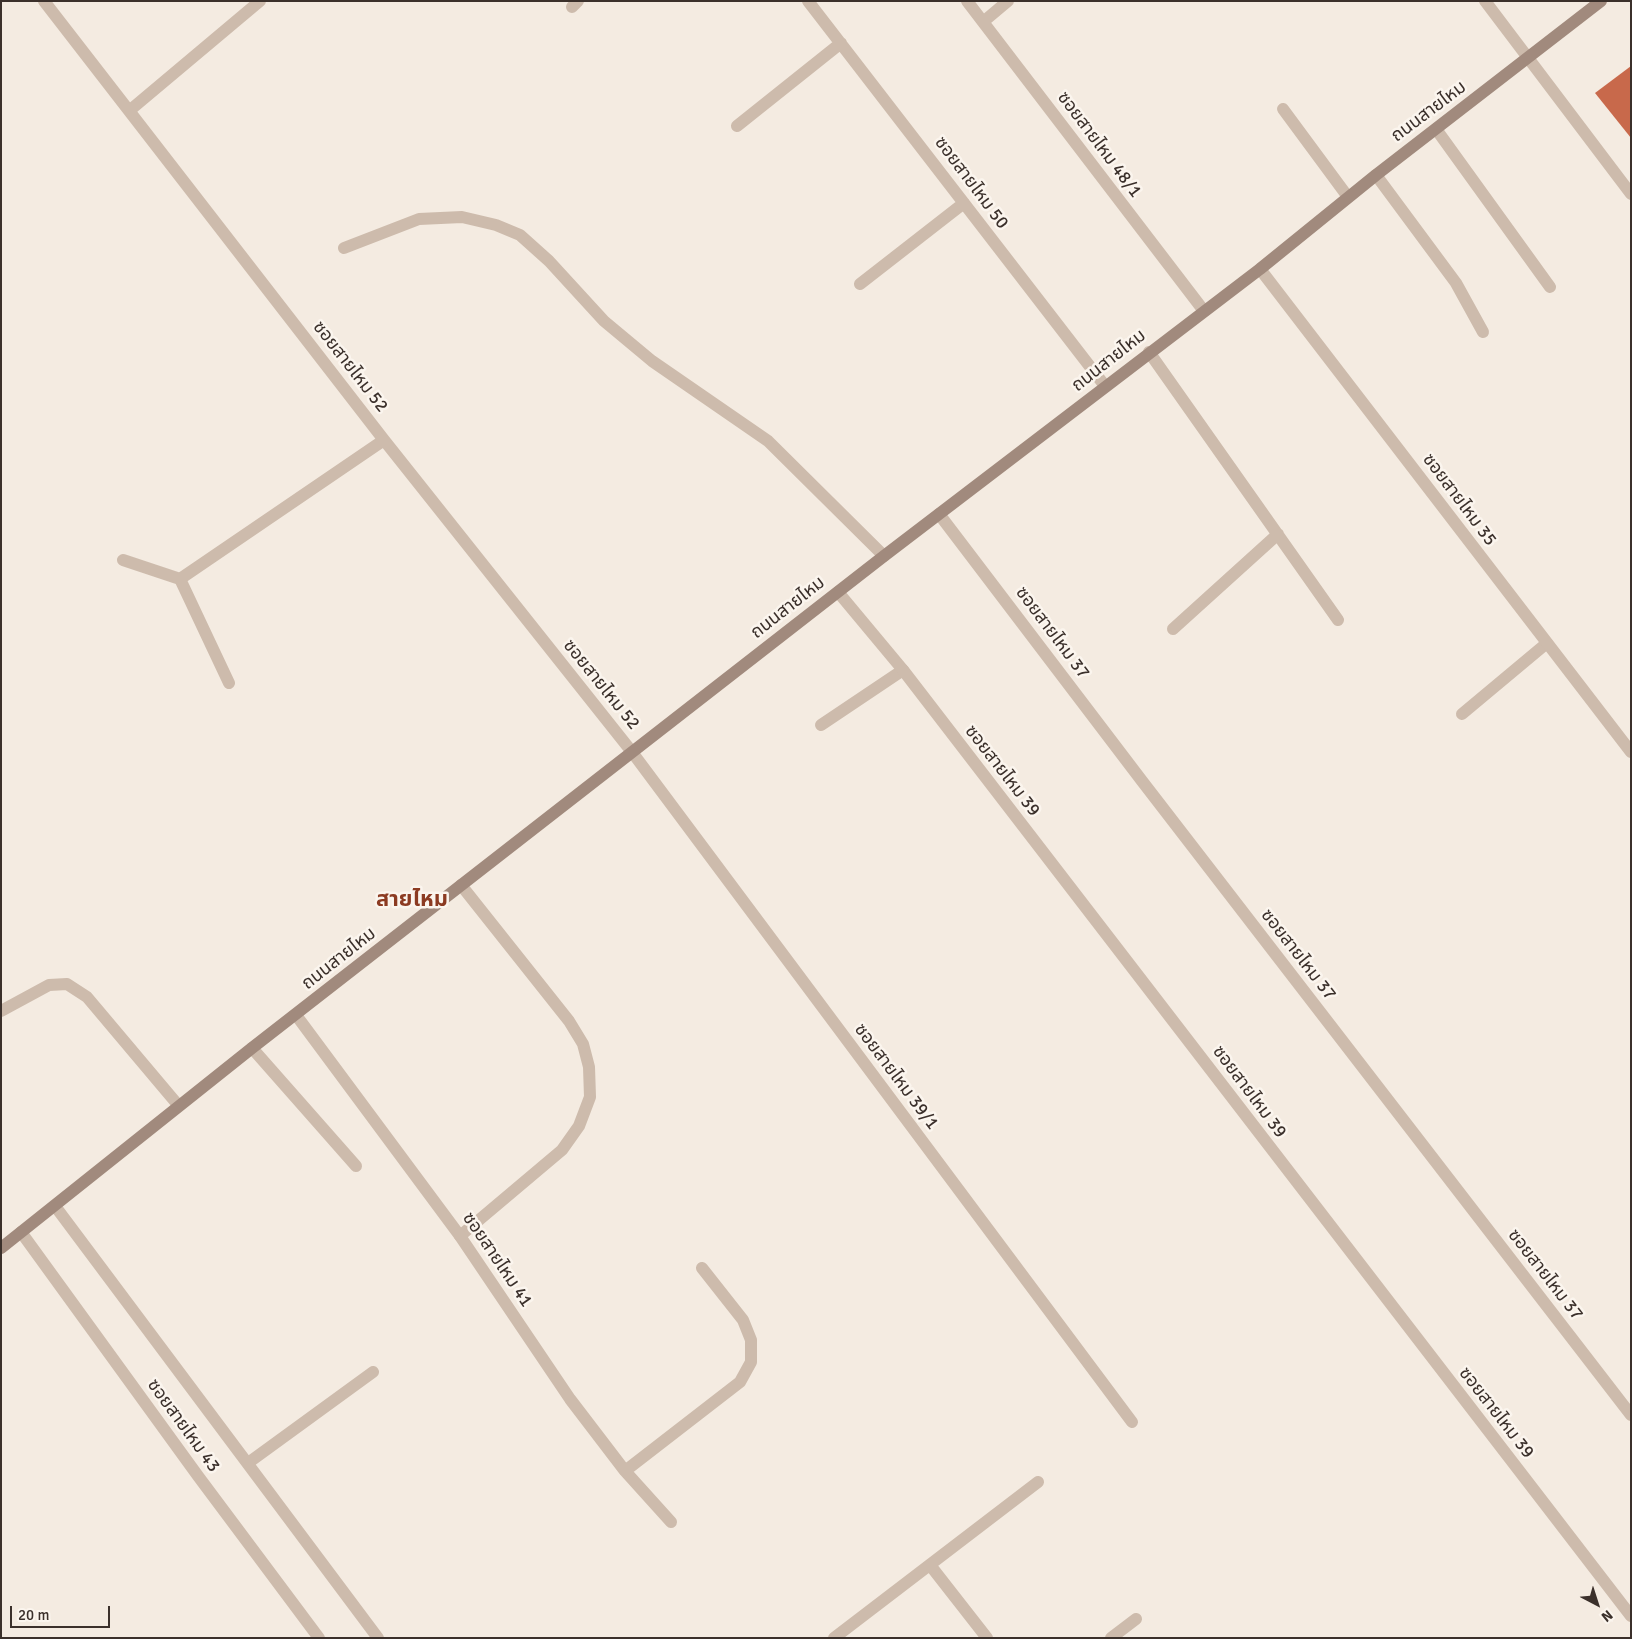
<!DOCTYPE html>
<html>
<head>
<meta charset="utf-8">
<style>
  body { margin:0 }
  #map { position:relative; width:1632px; height:1639px; overflow:hidden; background:#f4ebe1; font-family:Signika,sans-serif }
  canvas { display:block }
  .frame { position:absolute; inset:0; border:2px solid #3b302b; pointer-events:none }
  .north { position:absolute; left:1572px; top:1579px; width:50px; height:50px; -webkit-text-stroke:4px #fbf5ee; paint-order:stroke; rotate:140deg; font-size:14px; font-weight:700; line-height:20px; text-align:center; color:#3b302b }
  .north::after { content:''; display:block; margin:auto; width:18px; height:22px; background:#3b302b; clip-path:polygon(50% 0,100% 100%,50% 72%,0 100%) }
  .scale { position:absolute; left:10px; top:1606px; width:100px; height:22px; box-sizing:border-box; border:2px solid #3b302b; border-top:0; padding-left:6px; font-size:15px; line-height:18px; white-space:nowrap; color:#3b302b; -webkit-text-stroke:4px #fbf5ee; paint-order:stroke }
</style>
</head>
<body>
<div id="map">
<canvas width="1632" height="1639"></canvas>
<div class="frame"></div>
<div class="north">N</div>
<div class="scale">20 m</div>
</div>
<script>
const ctx = document.querySelector('canvas').getContext('2d');
ctx.lineJoin = 'round';
function paint(path, color) { ctx.fillStyle = color; ctx.fill(path, 'evenodd'); }
const shape = rows => new Path2D(rows.map(r => 'M' + r).join(''));
function strokePath(path, color, width, dash) { ctx.strokeStyle = color; ctx.lineWidth = width; ctx.lineCap = dash ? 'butt' : 'round'; ctx.setLineDash(dash || []); ctx.stroke(path); }
function drawText(font, color, halo, rows, align = 'center') {
  ctx.font = font + ' Signika,"Noto Sans Thai",sans-serif'; ctx.lineWidth = 5; ctx.setLineDash([]); ctx.textBaseline = 'middle'; ctx.strokeStyle = halo; ctx.fillStyle = color; for (const [text, x, y, turn = 0] of rows) {
    ctx.save(); ctx.translate(x, y); ctx.rotate((+turn || 0) * Math.PI / 180); ctx.textAlign = isNaN(turn) ? turn : align; if (halo) ctx.strokeText(text, 0, 0); ctx.fillText(text, 0, 0); ctx.restore();
  }
}
const building = shape([
  [1631,66,1631,138,1595,93]
]);
const service = shape([
  [1283,109,1348,197],
  [1436,129,1550,287],
  [1376,175,1456,283,1483,332],
  [1149,352,1338,620],
  [1173,629,1278,534],
  [1462,714,1547,643],
  [821,725,903,670],
  [252,1048,356,1166],
  [460,1236,562,1150,579,1126,590,1097,589,1067,583,1044,569,1021,461,885],
  [248,1463,373,1372]
]);
const minor = shape([
  [44,1,384,440,632,752,1132,1422],
  [808,1,1105,386],
  [967,1,1204,311],
  [1485,1,1631,194],
  [572,7,578,1],
  [983,22,1008,1],
  [129,111,260,1],
  [737,126,841,43],
  [344,248,419,219,462,217,496,225,520,235,549,261,604,321,652,361,768,441,884,556],
  [1260,269,1631,752],
  [860,284,964,203],
  [939,514,1142,781,1631,1415],
  [123,560,180,579,384,440],
  [180,579,229,683],
  [838,592,903,670,1631,1616],
  [1,1011,49,985,67,984,87,997,178,1105],
  [296,1015,460,1236,570,1399,625,1471,671,1522],
  [55,1206,378,1638],
  [21,1232,198,1476,319,1638],
  [625,1471,740,1382,751,1362,751,1340,743,1320,702,1268],
  [930,1565,987,1638],
  [834,1638,1038,1482],
  [1111,1638,1136,1619]
]);
const secondary = shape([
  [1,1248,252,1048,884,556,1260,269,1376,175,1601,1]
]);
const streetNames = [
  ["ถนนสายไหม",1429,112,-37],
  ["ซอยสายไหม 48/1",1099,145,53],
  ["ซอยสายไหม 50",971,183,53],
  ["ถนนสายไหม",1109,361,-38],
  ["ซอยสายไหม 52",350,367,52],
  ["ซอยสายไหม 35",1459,500,53],
  ["ถนนสายไหม",788,608,-38],
  ["ซอยสายไหม 37",1052,633,53],
  ["ซอยสายไหม 52",601,685,51],
  ["ซอยสายไหม 39",1002,771,52],
  ["ซอยสายไหม 37",1298,955,52],
  ["ถนนสายไหม",339,959,-38],
  ["ซอยสายไหม 39/1",896,1077,53],
  ["ซอยสายไหม 39",1249,1092,53],
  ["ซอยสายไหม 41",497,1260,56],
  ["ซอยสายไหม 37",1545,1275,52],
  ["ซอยสายไหม 39",1496,1413,52],
  ["ซอยสายไหม 43",183,1426,54]
];
const districtNames = [
  ["สายไหม",412,900]
];
paint(building, '#c8694b');
strokePath(service, '#cdbbac', 12);
strokePath(minor, '#cdbbac', 12);
strokePath(secondary, '#a18a7d', 12);
drawText('18px', '#3b302b', '#fbf5ee', streetNames);
drawText('bold 22px', '#8c3b22', '#fbf5ee', districtNames);
</script>
</body>
</html>
